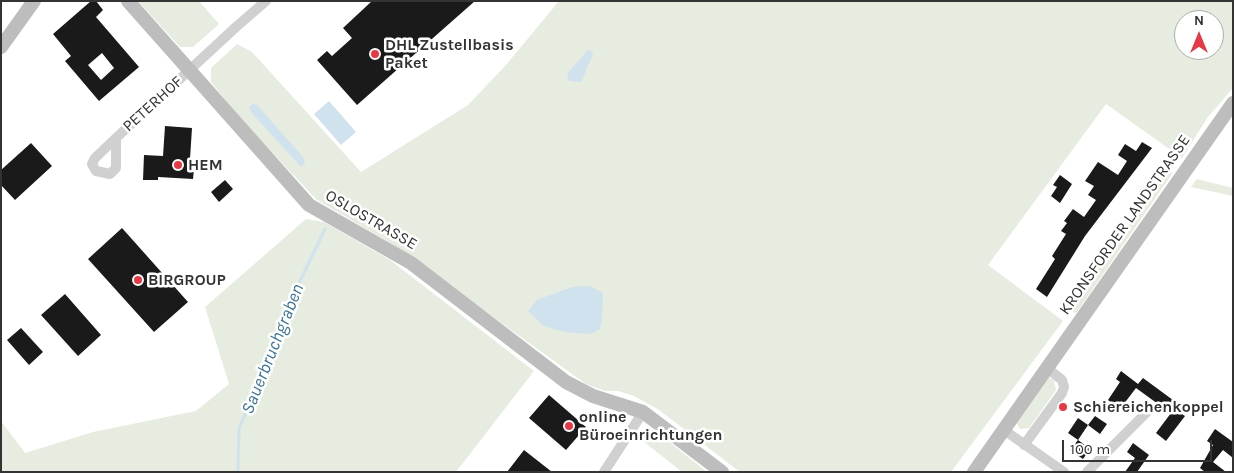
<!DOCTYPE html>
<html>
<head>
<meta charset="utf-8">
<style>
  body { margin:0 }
  #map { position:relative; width:1234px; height:473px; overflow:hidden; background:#fff; font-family:Karla,sans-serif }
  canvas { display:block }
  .frame { position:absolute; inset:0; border:2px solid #333; pointer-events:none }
  .north { position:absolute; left:1174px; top:10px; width:50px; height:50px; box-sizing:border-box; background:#fff; border:1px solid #adadad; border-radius:50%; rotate:0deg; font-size:14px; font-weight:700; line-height:20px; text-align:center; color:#333 }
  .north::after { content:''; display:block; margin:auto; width:18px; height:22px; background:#e63946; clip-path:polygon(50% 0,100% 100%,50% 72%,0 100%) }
  .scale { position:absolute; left:1062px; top:440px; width:150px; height:22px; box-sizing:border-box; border:2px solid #333; border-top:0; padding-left:6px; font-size:15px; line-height:18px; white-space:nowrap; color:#333; -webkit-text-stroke:4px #fff; paint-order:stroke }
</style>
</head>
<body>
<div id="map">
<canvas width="1234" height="473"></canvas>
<div class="frame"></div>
<div class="north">N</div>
<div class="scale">100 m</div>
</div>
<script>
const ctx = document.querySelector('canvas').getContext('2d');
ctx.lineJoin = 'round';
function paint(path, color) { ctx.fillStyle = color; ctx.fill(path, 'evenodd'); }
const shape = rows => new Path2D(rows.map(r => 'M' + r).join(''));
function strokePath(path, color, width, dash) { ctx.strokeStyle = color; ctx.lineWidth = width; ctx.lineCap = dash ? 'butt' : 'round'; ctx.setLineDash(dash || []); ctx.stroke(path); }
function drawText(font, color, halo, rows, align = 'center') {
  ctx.font = font + ' Karla,sans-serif'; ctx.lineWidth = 5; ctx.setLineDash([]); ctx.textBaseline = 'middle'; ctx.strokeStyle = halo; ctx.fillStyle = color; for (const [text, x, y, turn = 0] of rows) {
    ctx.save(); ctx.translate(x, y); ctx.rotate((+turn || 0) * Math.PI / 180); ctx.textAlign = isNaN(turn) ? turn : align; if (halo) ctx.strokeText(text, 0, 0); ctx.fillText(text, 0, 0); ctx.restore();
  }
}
const green = shape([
  [138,1,199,1,219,24,193,47,180,47],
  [559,1,1233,1,1233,88,1208,117,1182,158,1106,104,988,265,1063,321,951,472,740,472,659,410,634,396,618,391,605,391,586,384,392,244,317,200,244,123,211,82,211,68,237,44,252,52,361,172,468,105,506,65],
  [1184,20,1214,20,1214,50,1184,50],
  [1170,169,1172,174,1077,312,1074,313,1071,307,1167,170],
  [1197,179,1233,188,1233,196,1191,187],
  [306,219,324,222,390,260,534,371,456,472,1,472,1,421,25,453,93,432,196,411,224,388,229,384,205,307],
  [1047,377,1054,380,1056,390,1029,428,1020,429,1016,422],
  [653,429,707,472,682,472,644,442]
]);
const water = shape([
  [589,49,593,54,581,82,569,81,567,74],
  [329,101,356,132,341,145,314,114],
  [253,104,257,105,303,157,305,163,301,167,251,112,249,107],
  [589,286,602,292,603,298,602,318,600,329,591,334,565,332,544,326,528,311,537,300,572,287]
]);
const stream = shape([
  [238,472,239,429,255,390,276,351,291,300,325,229]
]);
const building = shape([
  [91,1,96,1,103,10,96,17,139,67,99,101,65,61,71,56,53,34],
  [102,53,114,68,101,80,88,65],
  [372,1,475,1,357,105,317,60,327,51,332,56,352,38,343,28],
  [165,126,192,128,190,159,195,159,193,179,158,177,158,180,143,180,144,155,163,156],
  [1142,142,1152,148,1085,236,1047,297,1036,289,1055,259,1052,256,1066,234,1061,231,1067,223,1064,221,1073,209,1084,217,1096,200,1088,195,1094,186,1085,181,1098,162,1118,175,1127,161,1118,155,1125,144,1136,151],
  [31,143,52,166,15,200,1,185,1,170],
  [1060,175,1072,184,1060,203,1051,196,1057,187,1053,185],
  [225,180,233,189,219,202,211,192],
  [122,228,188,302,154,332,88,259],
  [65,294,101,335,78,356,41,315],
  [21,328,43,352,29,365,7,340],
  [1121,371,1138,384,1143,378,1177,403,1169,412,1136,388,1120,409,1108,400,1120,382,1116,379],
  [549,395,586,427,566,450,529,418],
  [1174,409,1185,416,1166,441,1156,433],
  [1095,416,1107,424,1100,434,1088,425,1078,440,1090,449,1083,459,1070,450,1078,440,1068,433,1078,418,1088,425],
  [1215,429,1233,442,1233,458,1223,450,1213,462,1226,472,1205,472,1200,468,1213,445,1207,441],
  [1133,443,1149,455,1137,472,1125,472,1135,458,1127,452],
  [524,450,552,472,507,472]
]);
const street = shape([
  [116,138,116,168,110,174,96,171,92,164,95,158,116,138,236,27,266,1],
  [1004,430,1064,472],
  [1024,445,1062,393,1064,387,1062,380,1047,368],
  [604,472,643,412],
  [1087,472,1148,411]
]);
const secondary = shape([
  [128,1,309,205,411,263,566,382,593,396,643,412,722,472],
  [1,47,34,1],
  [974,472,1233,103]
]);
const markers = [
  [375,54,5,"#e63946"],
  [178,165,5,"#e63946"],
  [138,280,5,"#e63946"],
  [1063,407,5,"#e63946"],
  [569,426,5,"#e63946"]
];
const poiNames = [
  ["DHL Zustellbasis",385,45],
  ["Paket",385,63],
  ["HEM",188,165],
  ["BIRGROUP",148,280],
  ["Schiereichenkoppel",1073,407],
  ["online",579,417],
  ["Büroeinrichtungen",579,435]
];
const streetNames = [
  ["PETERHOF",153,104,-42],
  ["OSLOSTRASSE",371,220,30],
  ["KRONSFORDER LANDSTRASSE",1125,225,-55]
];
const waterNames = [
  ["Sauerbruchgraben",273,349,-68]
];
paint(green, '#e6ecdf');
paint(water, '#cfe2ee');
strokePath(stream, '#cfe2ee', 3);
paint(building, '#1a1a1a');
strokePath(street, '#d0d0d0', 10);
strokePath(secondary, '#bdbdbd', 14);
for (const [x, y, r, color] of markers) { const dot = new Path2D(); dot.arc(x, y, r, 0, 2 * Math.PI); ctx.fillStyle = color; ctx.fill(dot); strokePath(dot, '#fff', 2); }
drawText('bold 16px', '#333', '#fff', poiNames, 'left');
drawText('16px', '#333', '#fff', streetNames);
drawText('italic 18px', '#3f7597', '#fff', waterNames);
</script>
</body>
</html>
